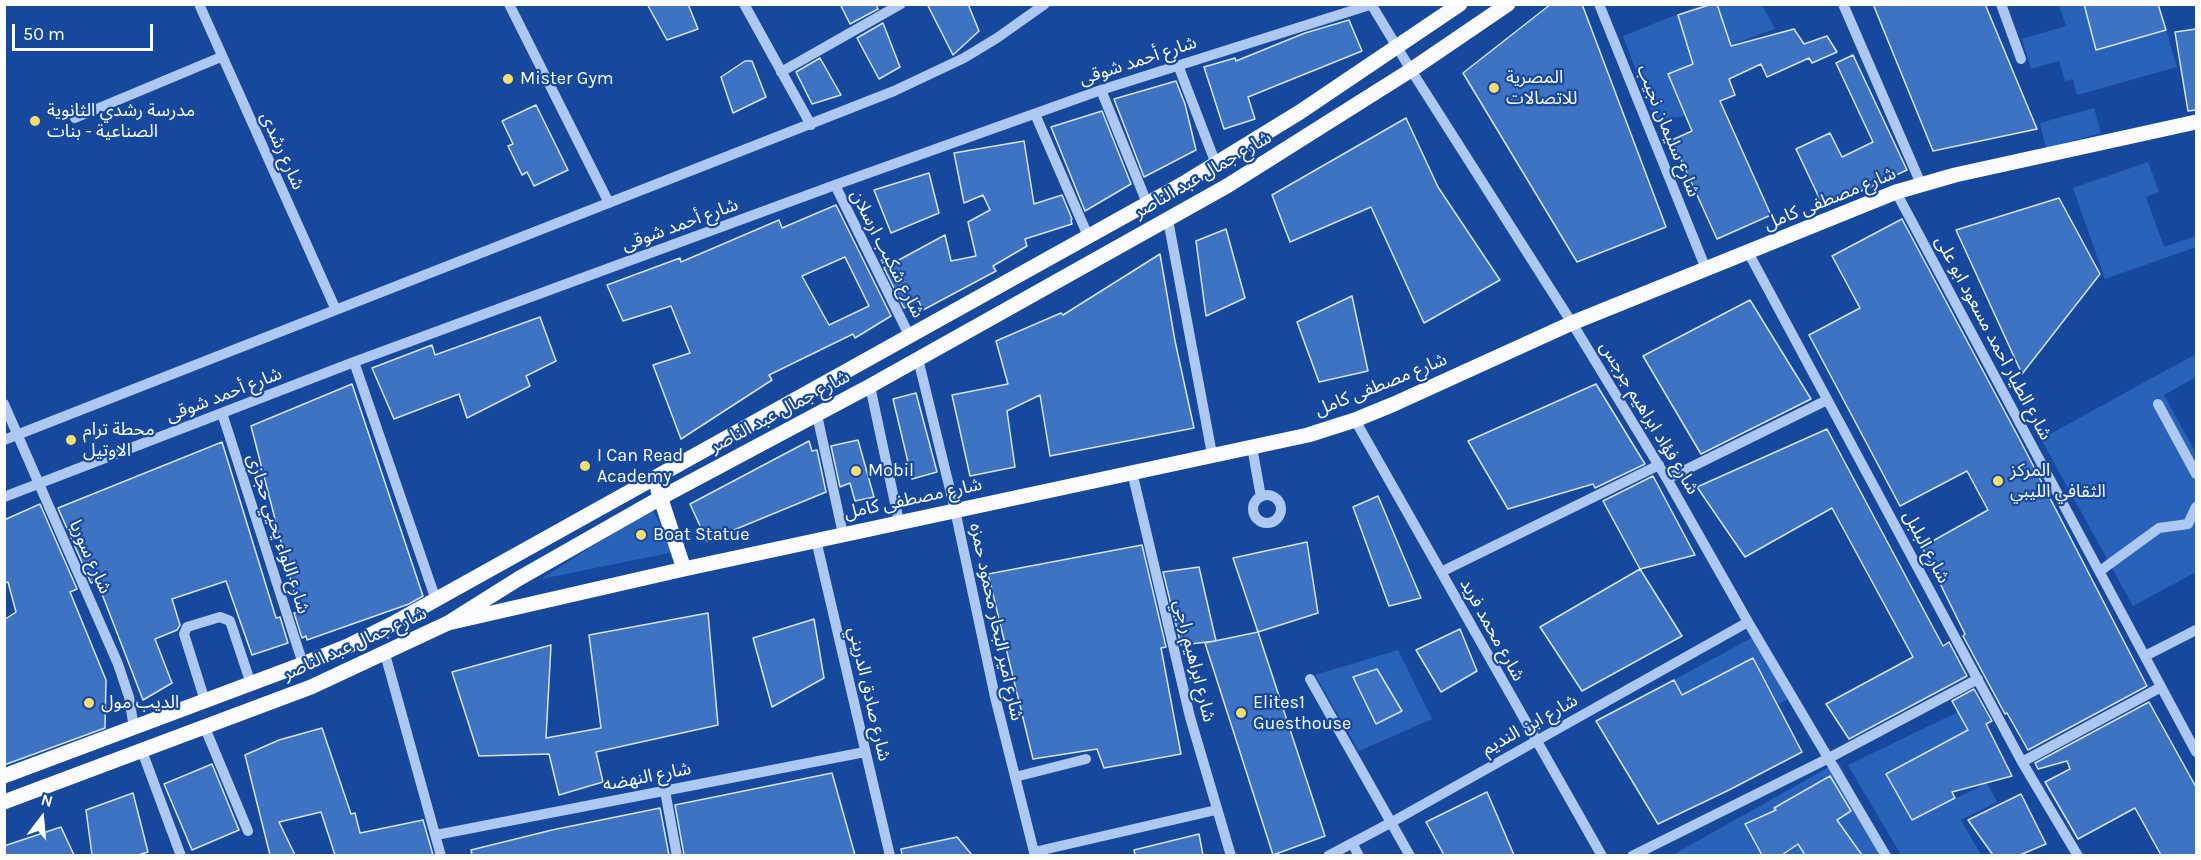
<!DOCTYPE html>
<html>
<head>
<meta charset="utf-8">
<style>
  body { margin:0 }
  #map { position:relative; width:2201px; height:860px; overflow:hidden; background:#16499d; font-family:Karla,sans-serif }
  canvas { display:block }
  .frame { position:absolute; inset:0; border:6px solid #fff; pointer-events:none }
  .north { position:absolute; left:12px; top:788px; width:60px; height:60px; -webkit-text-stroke:4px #16499d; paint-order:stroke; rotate:16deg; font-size:16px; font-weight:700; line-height:24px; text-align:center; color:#fff }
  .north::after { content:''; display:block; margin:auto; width:21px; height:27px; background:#fff; clip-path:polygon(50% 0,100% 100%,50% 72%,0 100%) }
  .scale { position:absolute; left:12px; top:24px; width:141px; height:27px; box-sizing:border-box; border:3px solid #fff; border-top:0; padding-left:8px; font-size:18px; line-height:21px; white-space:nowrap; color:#fff; -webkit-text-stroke:4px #16499d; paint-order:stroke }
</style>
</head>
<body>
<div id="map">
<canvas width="2201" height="860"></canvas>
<div class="frame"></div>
<div class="north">N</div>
<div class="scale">50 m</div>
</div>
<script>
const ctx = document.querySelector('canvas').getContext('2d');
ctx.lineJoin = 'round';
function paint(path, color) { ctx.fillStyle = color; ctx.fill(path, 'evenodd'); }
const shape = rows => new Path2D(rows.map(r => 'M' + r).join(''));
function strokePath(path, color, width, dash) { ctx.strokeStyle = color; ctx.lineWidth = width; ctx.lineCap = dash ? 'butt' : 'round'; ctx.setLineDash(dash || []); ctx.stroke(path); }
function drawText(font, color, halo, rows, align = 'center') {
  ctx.font = font + ' Karla,"Noto Sans Arabic",sans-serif'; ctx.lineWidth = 4.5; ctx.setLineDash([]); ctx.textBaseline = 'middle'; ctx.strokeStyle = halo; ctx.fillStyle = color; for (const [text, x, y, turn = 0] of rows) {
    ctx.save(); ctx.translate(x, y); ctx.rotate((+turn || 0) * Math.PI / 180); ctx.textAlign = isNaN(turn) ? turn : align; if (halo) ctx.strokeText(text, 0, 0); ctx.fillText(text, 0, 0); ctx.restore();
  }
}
const green = shape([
  [1703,4,1762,5,1775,29,1728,46,1741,73,1729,80,1718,54,1668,74,1685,116,1655,121,1623,36],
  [2059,5,2084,5,2096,50,2166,30,2177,67,2077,95,2073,79,2065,81,2059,61,2031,69,2022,39,2066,26],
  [2094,108,2101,133,2046,148,2040,123],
  [2148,162,2159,192,2146,197,2164,247,2196,236,2196,247,2105,279,2073,188],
  [2196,354,2196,377,2164,395,2196,453,2196,572,2133,606,2041,439],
  [652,508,674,552,541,579],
  [1759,634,1793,696,1779,704,1753,658,1683,696,1674,680],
  [1398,650,1432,719,1359,751,1315,675],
  [1958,712,1968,730,1887,774,1912,820,1987,783,1997,802,1961,820,1981,855,1901,855,1848,765],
  [1838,762,1889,855,1671,856]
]);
const building = shape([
  [647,4,688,4,698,29,667,40,647,4],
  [840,4,876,4,878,9,850,24,840,4],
  [927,4,968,4,979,31,953,55,927,4],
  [1551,4,1582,4,1666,227,1577,262,1463,73,1551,4],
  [1712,4,1717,4,1731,46,1794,29,1804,44,1827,36,1837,52,1812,63,1809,58,1767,77,1761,64,1729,79,1735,95,1720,101,1771,215,1717,239,1672,140,1692,131,1668,74,1693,64,1678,15,1712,4],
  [1873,4,1985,4,2037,129,1933,151,1873,4],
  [2084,4,2158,4,2166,30,2096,50,2084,4],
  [1349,20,1362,51,1248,97,1255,119,1224,129,1204,67,1235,58,1236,61,1305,33,1349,20],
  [883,23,900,67,879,79,857,38,883,23],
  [2196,29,2196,110,2188,111,2175,32,2196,29],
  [1853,55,1907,170,1824,208,1796,149,1830,133,1842,157,1873,142,1836,63,1853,55],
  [820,58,841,95,812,104,796,72,820,58],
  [745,61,752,61,766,97,733,113,721,77,745,61],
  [1176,81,1185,104,1196,150,1144,177,1114,99,1176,81],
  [536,105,568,170,534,186,527,172,522,175,508,146,513,144,502,121,536,105],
  [1102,111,1131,184,1085,211,1051,127,1102,111],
  [1406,118,1438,187,1500,280,1424,323,1371,207,1290,242,1272,195,1406,118],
  [1024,141,1034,204,1062,195,1072,219,1071,220,1072,224,1025,239,1027,246,993,266,996,271,923,310,918,300,904,308,884,268,945,235,951,261,976,256,968,222,990,210,983,195,964,203,954,153,1024,141],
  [929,173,939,213,891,233,874,190,929,173],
  [2059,198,2100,274,2022,374,1956,230,2059,198],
  [836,205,891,316,855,338,853,334,769,375,772,380,681,439,653,365,690,353,671,306,623,321,607,285,680,258,681,262,779,220,782,228,836,205],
  [845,257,869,306,829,325,802,276,845,257],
  [1902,219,2021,442,2147,686,2028,750,2007,713,2005,714,1963,636,1965,634,1922,547,1988,510,1967,471,1900,506,1809,335,1860,308,1832,256,1902,219],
  [1226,229,1245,298,1206,316,1196,241,1226,229],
  [1160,254,1175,341,1194,428,1050,456,1040,395,1007,411,1015,467,970,476,952,395,1008,384,996,341,1061,313,1063,315,1160,254],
  [1352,296,1368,371,1319,382,1297,322,1352,296],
  [1750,300,1811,399,1701,454,1643,356,1750,300],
  [540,317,556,361,526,376,530,386,467,418,459,394,394,419,372,368,432,345,435,355,540,317],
  [352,384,423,596,409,604,307,640,306,636,302,638,294,613,299,612,251,426,352,384],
  [1596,384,1645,464,1595,488,1593,484,1508,509,1468,441,1596,384],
  [916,393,937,472,912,479,893,399,916,393],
  [1827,429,1943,646,1949,642,1967,676,1849,739,1826,704,1913,657,1832,508,1745,557,1697,487,1827,429],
  [858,440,874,497,855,501,850,483,840,487,831,446,858,440],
  [809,441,812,451,817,450,826,492,707,541,690,504,809,441],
  [222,442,276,618,280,617,288,643,252,655,226,581,172,599,180,625,177,630,155,639,172,683,143,700,97,581,91,583,58,508,222,442],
  [1653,476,1695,555,1640,569,1603,501,1653,476],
  [1378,496,1421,598,1389,606,1353,507,1378,496],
  [40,504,77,589,70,592,106,680,105,728,4,765,4,620,16,612,8,582,4,583,4,520,40,504],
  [1307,542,1318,613,1258,632,1233,558,1307,542],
  [1142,545,1166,647,1161,648,1181,754,1104,768,1097,749,1033,759,988,574,1142,545],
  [1199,567,1216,641,1181,645,1163,572,1199,567],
  [1640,569,1682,636,1582,691,1540,627,1640,569],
  [708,613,718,725,596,752,603,782,559,795,549,754,479,756,452,672,551,645,546,738,601,728,589,635,708,613],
  [814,619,824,678,772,707,753,638,814,619],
  [1460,629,1477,671,1441,692,1416,650,1460,629],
  [1258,632,1325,836,1273,855,1205,643,1258,632],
  [1753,658,1802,752,1729,790,1658,824,1596,721,1674,680,1682,695,1753,658],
  [1377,669,1402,711,1376,724,1353,677,1377,669],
  [1974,689,1992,721,1986,724,2012,776,1952,792,1955,798,1912,820,1886,774,1968,730,1952,701,1974,689],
  [2149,702,2196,787,2196,855,2161,855,2135,808,2078,839,2045,782,2070,769,2067,761,2038,769,2035,763,2149,702],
  [322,728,351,814,355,813,360,833,423,820,433,855,335,855,321,812,279,822,295,855,270,855,245,755,279,740,322,728],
  [212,764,239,830,192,850,164,784,212,764],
  [832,773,855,855,684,855,675,805,832,773],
  [1830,776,1851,811,1837,820,1862,855,1805,855,1798,844,1782,855,1762,855,1745,824,1776,810,1774,808,1830,776],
  [1487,792,1514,855,1444,855,1426,822,1487,792],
  [133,793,148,852,138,855,92,855,86,810,133,793],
  [2021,794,2046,844,2020,855,1993,855,1968,820,2021,794],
  [660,808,669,855,472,855,471,850,552,830,660,808],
  [61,827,74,855,4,855,4,846,61,827],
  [1199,834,1203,855,1135,855,1134,850,1199,834],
  [957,837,972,855,902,855,901,849,957,837]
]);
const minor = shape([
  [199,4,336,310],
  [509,4,609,203],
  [744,4,811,125],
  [1371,4,1411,70,1572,323,1667,479,1748,622,1886,856],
  [1599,4,1706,269],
  [1843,4,1921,184],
  [2001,4,2021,59],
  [1178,65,1216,164],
  [781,72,901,4],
  [1101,90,1147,203],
  [1035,114,1088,236],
  [75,118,221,57],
  [835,185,910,337],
  [1896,192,2196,752],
  [1168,220,1212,454],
  [1748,252,2022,762,2078,856],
  [918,359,955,510,995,697,1035,856],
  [354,362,436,600],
  [870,386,899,522],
  [4,404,118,664,129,697,134,728],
  [2158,404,2196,474],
  [222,413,303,664],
  [817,415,843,534],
  [1355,420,1602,856],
  [4,440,894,91,964,58,997,38,1045,4],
  [1252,447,1261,497],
  [1132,472,1190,717,1231,856],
  [1667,479,1827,400],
  '1253 509a14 14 0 1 1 28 0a14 14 0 1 1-28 0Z',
  [4,497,354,362,835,185,1101,90,1373,4],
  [816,540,890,856],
  [2100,571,2159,528,2188,524,2196,507],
  [1441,572,1659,465],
  [385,654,441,856],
  [2145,656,2196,630],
  [1310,679,1410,856],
  [205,701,184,634,187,627,220,617,230,621,251,684],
  [205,728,248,831],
  [142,751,181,856],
  [2022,762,2161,687],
  [1015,777,1086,759],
  [665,791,677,856],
  [436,835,865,752],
  [1352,843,1359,856],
  [1034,852,1216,810],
  [1328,856,1392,822,1748,622],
  [1632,856,1829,758,1978,679]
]);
const major = shape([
  [658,490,684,569],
  [448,623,684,569,1308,435,1355,420,1394,404,1572,323,1896,192,1955,175,2196,122],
  [4,776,303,664,348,646,392,624,1186,182,1300,112,1460,4],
  [4,802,311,687,448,623,518,579,662,497,870,386,1227,186,1411,70,1508,4]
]);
const markers = [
  [508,79,6,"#ffdd6f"],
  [1494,88,6,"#ffdd6f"],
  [35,121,6,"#ffdd6f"],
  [71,440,6,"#ffdd6f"],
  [585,466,6,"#ffdd6f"],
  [856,471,6,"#ffdd6f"],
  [1998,481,6,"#ffdd6f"],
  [641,535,6,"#ffdd6f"],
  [89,703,6,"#ffdd6f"],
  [1241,713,6,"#ffdd6f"]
];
const streetNames = [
  ["شارع أحمد شوقى",1138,61,-18],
  ["شارع سليمان نجيب",1668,131,68],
  ["شارع رشدى",282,151,66],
  ["شارع جمال عبد الناصر",1203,175,-30],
  ["شارع مصطفى كامل",1830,199,-22],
  ["شارع أحمد شوقى",680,225,-20],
  ["شارع شكيب ارسلان",887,254,63],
  ["شارع الطيار احمد مسعود ابو على",1993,338,62],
  ["شارع مصطفى كامل",1381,385,-22],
  ["شارع أحمد شوقى",224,395,-21],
  ["شارع جمال عبد الناصر",780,412,-28],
  ["شارع فؤاد ابراهيم جرجس",1649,418,59],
  ["شارع مصطفى كامل",913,499,-12],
  ["شارع اللواء يحيي حجازى",278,534,72],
  ["شارع البلبل",1926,547,62],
  ["شارع سوريا",90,557,66],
  ["شارع امير البحار محمود حمزه",996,622,78],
  ["شارع محمد فريد",1492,630,61],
  ["شارع جمال عبد الناصر",355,644,-24],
  ["شارع ابراهيم راجي",1194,661,76],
  ["شارع صادق الدريني",869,694,77],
  ["شارع ابن النديم",1530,725,-29],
  ["شارع النهضه",647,777,-11]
];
const poiNames = [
  ["المصرية",1506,78],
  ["للاتصالات",1506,99],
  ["Mister Gym",520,79],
  ["مدرسة رشدي الثانوية",47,111],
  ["الصناعية - بنات",47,132],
  ["محطة ترام",83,430],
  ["الاوتيل",83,451],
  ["I Can Read",597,456],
  ["Academy",597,477],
  ["Mobil",868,471],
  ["المركز",2010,471],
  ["الثقافي الليبي",2010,492],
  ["Boat Statue",653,535],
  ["الديب مول",101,703],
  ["Elites1",1253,703],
  ["Guesthouse",1253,724]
];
paint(green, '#2962bb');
paint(building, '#3e72c3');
strokePath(building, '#d5e5fd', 1.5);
strokePath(minor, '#adc9f3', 10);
strokePath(major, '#f9fbff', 15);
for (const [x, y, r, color] of markers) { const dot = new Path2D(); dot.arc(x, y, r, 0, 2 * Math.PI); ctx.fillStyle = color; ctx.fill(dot); strokePath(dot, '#16499d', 2); }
drawText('18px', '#fff', '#16499d', streetNames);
drawText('18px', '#fff', '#16499d', poiNames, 'left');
</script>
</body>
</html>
